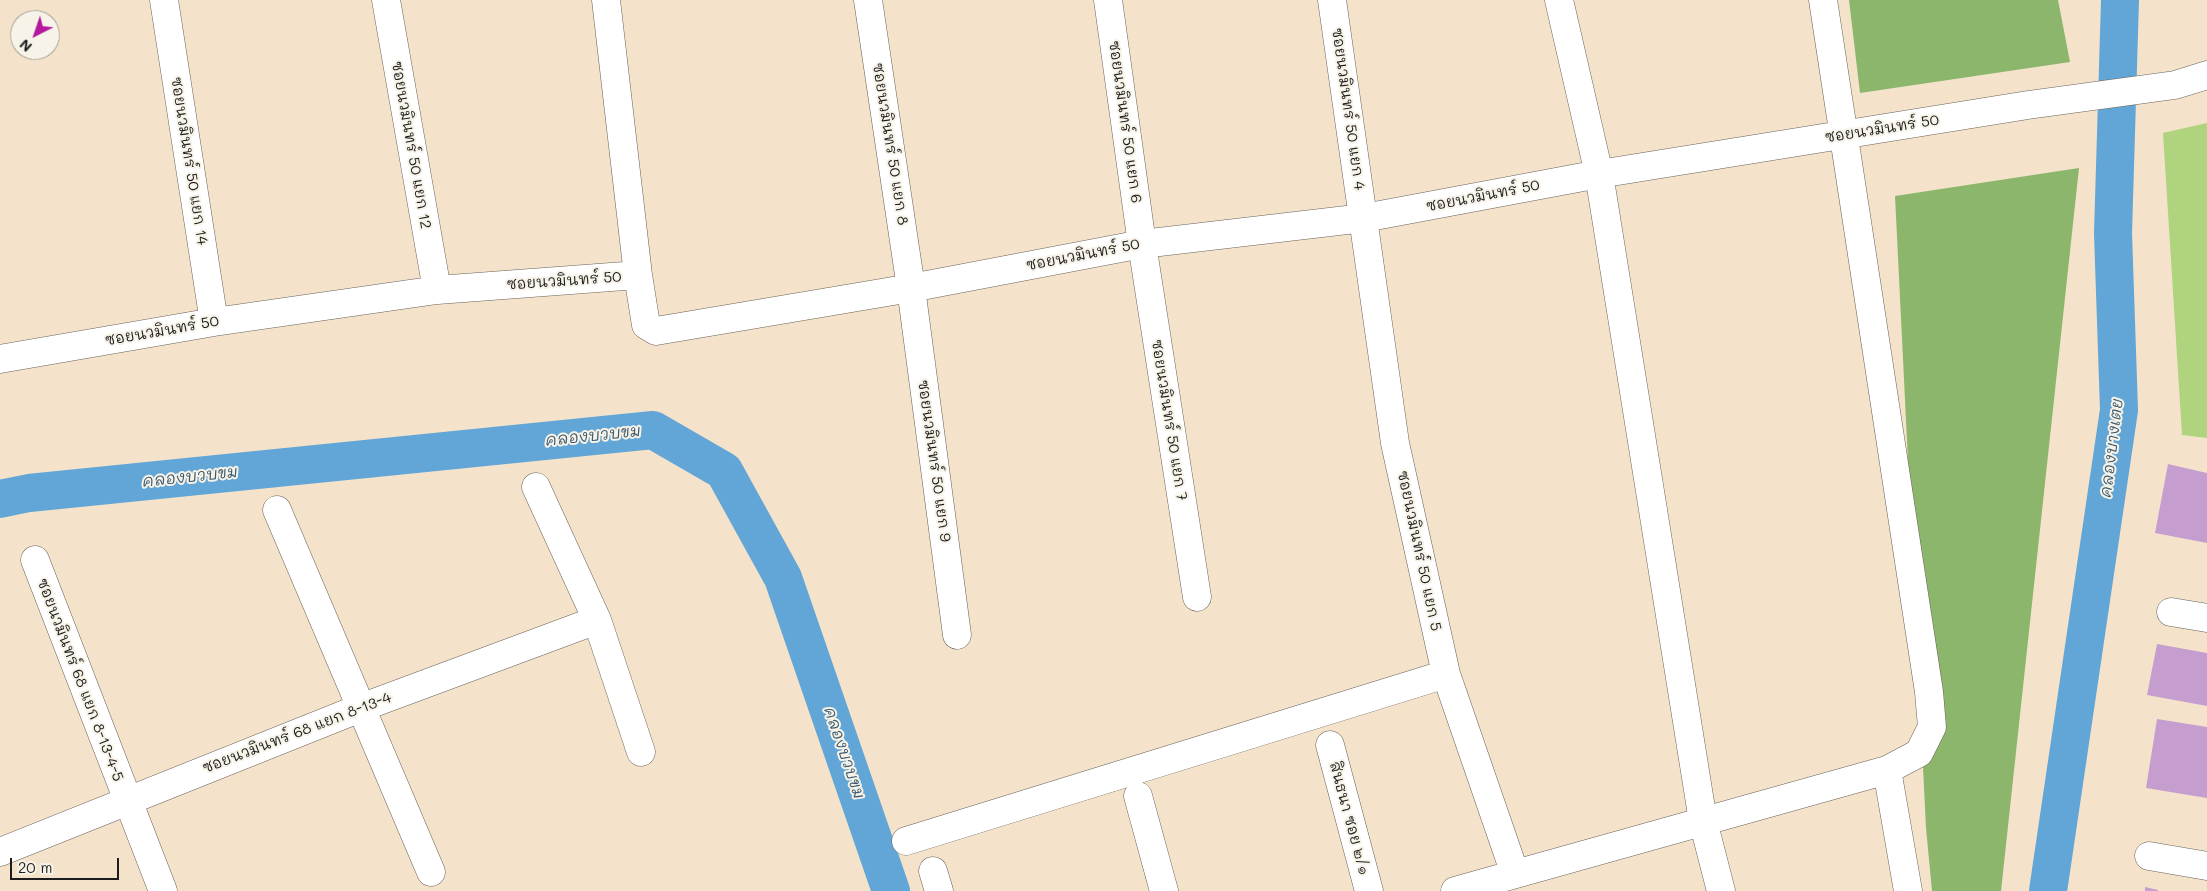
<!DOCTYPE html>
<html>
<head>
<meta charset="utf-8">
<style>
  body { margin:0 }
  #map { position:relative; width:2207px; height:891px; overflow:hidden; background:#f4e3ca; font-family:Mali,sans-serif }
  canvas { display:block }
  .north { position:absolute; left:10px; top:10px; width:50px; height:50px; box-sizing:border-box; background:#f7f3e8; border:1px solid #9f9d96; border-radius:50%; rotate:221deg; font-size:14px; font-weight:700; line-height:20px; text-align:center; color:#1c1c1c }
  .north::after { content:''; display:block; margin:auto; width:18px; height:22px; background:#b5179e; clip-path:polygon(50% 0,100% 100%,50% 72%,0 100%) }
  .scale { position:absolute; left:10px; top:858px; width:109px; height:22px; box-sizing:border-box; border:2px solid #1c1c1c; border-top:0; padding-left:6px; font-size:15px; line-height:18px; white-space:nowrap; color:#1c1c1c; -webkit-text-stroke:4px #f7f3e8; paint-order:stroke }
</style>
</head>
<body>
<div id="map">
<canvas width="2207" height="891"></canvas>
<div class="north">N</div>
<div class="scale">20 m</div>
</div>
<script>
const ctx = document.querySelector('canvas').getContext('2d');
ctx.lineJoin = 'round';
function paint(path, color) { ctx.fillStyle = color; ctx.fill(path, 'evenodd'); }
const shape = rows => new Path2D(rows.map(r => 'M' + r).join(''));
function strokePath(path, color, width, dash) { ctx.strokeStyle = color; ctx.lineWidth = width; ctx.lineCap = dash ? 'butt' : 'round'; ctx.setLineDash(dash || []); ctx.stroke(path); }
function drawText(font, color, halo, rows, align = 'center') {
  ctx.font = font + ' Mali,"Playpen Sans Thai",sans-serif'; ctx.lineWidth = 4; ctx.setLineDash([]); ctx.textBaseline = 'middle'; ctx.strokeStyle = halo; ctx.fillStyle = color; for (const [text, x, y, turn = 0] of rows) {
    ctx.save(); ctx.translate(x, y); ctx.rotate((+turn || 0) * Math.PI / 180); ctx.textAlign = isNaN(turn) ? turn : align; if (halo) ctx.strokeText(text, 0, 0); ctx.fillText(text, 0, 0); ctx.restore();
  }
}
const green = shape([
  [2207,123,2207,438,2182,435,2163,133]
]);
const forest = shape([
  [1849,0,2058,0,2070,62,1860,93],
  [2079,168,2001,891,1932,891,1926,828,1895,196]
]);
const canal = shape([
  [0,499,29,493,653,430,724,471,783,578,891,891],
  [2048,891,2119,410,2113,233,2120,0]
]);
const building = shape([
  [2168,464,2207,473,2207,543,2155,533],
  [2157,644,2207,653,2207,706,2147,695],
  [2157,719,2207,727,2207,798,2146,788],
  [2145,887,2158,890,2158,891,2145,891]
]);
const minor = shape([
  [164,0,214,322],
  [386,0,437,290],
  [606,0,638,275],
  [868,0,911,288,957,635],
  [1108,0,1142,244,1197,597],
  [1332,0,1395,443,1446,674,1515,874],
  [1559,0,1599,174,1703,821,1721,891],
  [0,359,214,322,437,290,638,275,646,325,656,331,911,288,1142,244,1364,218,1599,174,2028,105,2175,85,2207,75],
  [536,487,597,620,641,752],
  [277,510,431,872],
  [35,560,163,891],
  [2171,612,2207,618],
  [1330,745,1369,891],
  [1887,770,1908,891],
  [1138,796,1164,891],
  [906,841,1446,674],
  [0,852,363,707,597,620],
  [2149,856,2207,866],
  [933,871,939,891],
  [1455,891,1887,770,1919,753,1932,727,1929,692,1823,0]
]);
const streetNames = [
  ["ซอยนวมินทร์ 50 แยก 4",1348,109,82],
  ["ซอยนวมินทร์ 50 แยก 6",1125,122,82],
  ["ซอยนวมินทร์ 50",1882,129,-9],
  ["ซอยนวมินทร์ 50 แยก 8",890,144,81],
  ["ซอยนวมินทร์ 50 แยก 12",411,145,80],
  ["ซอยนวมินทร์ 50 แยก 14",189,161,81],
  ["ซอยนวมินทร์ 50",1483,196,-11],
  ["ซอยนวมินทร์ 50",1083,255,-11],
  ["ซอยนวมินทร์ 50",564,281,-4],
  ["ซอยนวมินทร์ 50",162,331,-10],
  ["ซอยนวมินทร์ 50 แยก 7",1169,420,81],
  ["ซอยนวมินทร์ 50 แยก 9",934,461,82],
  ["ซอยนวมินทร์ 50 แยก 5",1419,551,78],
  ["ซอยนวมินทร์ 68 แยก 8-13-4-5",80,680,69],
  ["ซอยนวมินทร์ 68 แยก 8-13-4",297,733,-21],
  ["สินธนา ซอย ๒/๑",1349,818,75]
];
const waterNames = [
  ["คลองบวบขม",593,436,-6],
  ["คลองบางเตย",2112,448,-83],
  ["คลองบวบขม",190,477,-6],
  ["คลองบวบขม",844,753,71]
];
paint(green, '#afd47d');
paint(forest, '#8bb66c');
strokePath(canal, '#61a6d7', 38);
paint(building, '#c59ecf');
strokePath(minor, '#686259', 29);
strokePath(minor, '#fff', 28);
drawText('15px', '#1c1c1c', '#f7f3e8', streetNames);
drawText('italic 16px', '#3b5a70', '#f7f3e8', waterNames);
</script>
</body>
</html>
